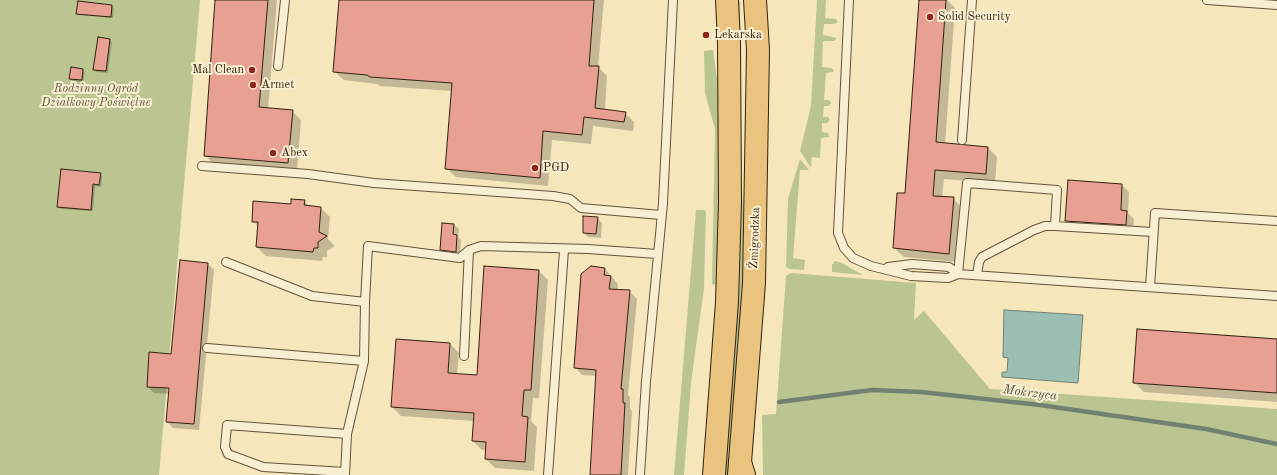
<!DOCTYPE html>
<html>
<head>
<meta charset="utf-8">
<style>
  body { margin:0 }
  canvas { display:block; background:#f5e6bc }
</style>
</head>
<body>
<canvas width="1277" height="475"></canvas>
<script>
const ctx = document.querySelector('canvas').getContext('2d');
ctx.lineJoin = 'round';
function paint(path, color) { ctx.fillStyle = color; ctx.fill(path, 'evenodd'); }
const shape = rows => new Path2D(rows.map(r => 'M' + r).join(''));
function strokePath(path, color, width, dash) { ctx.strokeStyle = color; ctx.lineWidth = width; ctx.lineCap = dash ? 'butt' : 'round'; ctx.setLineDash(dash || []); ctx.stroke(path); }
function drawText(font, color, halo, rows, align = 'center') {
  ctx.font = font + ' "Old Standard TT",serif'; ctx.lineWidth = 4; ctx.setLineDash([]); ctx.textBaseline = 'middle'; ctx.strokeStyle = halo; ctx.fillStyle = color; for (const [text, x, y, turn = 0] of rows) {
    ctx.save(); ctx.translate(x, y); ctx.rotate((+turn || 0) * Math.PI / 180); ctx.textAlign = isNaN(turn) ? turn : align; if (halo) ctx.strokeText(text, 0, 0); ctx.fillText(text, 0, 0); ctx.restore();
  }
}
const green = shape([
  [0,0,200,0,159,475,0,475],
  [736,0,739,0,740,4,742,184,745,262,730,475,723,475],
  [817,0,826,0,825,18,836,19,838,22,834,24,824,24,823,35,837,38,834,41,823,41,822,67,831,68,834,70,833,72,826,73,824,100,829,100,831,103,829,106,824,106,823,117,828,117,830,120,827,123,822,123,822,132,828,133,829,137,821,138,820,158,812,157,811,168,800,151,811,106],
  [713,50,721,106,719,285,712,284,715,129,705,93,704,51],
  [800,159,809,170,800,170,793,258,805,260,804,270,790,269,786,267,788,199],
  [696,210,704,210,706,212,704,288,691,383,684,475,674,475],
  [835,261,842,263,863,275,832,272,832,265],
  [791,273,916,283,914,320,924,311,990,389,1277,409,1277,475,763,475,762,415,776,414,786,276]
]);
const water = shape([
  [1004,310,1083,315,1078,383,1002,377,1002,372,1007,372,1008,358,1003,357,1004,310]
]);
const shadow = shape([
  [216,0,277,0,268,109,292,111,301,120,297,171,213,164,205,155],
  [340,0,604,0,598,67,607,76,605,110,625,113,634,122,633,131,593,126,591,144,552,140,548,186,456,177,446,168,452,91,380,86,377,84,344,80,334,71],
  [920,0,947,0,955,8,945,144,988,148,997,157,995,183,944,179,942,198,953,198,962,208,958,262,904,257,894,248,906,194],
  [112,6,114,8,113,18,79,15,77,13],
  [110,40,112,42,108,73,96,72,94,70],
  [82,69,85,72,83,82,73,81,70,78],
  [100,174,102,176,101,187,95,186,93,211,61,209,58,207],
  [1122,185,1129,192,1128,213,1134,219,1133,232,1074,228,1066,221],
  [304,201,310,207,321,208,330,217,328,239,335,246,327,251,327,257,323,257,322,261,266,256,257,247,259,227,253,221],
  [597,218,602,223,601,238,588,237,584,233],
  [454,225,459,229,458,237,461,240,460,256,446,254,441,249],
  [208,264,214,270,199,430,173,428,167,422,169,394,154,393,148,387,172,355],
  [604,268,618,284,617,291,629,291,637,299,628,395,630,397,630,409,632,411,628,475,591,475,597,376,582,375,575,367],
  [539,271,548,280,539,398,533,398,531,421,537,427,534,471,495,468,486,459,486,450,482,450,473,441,474,421,401,416,392,407,450,344,459,353,457,375,478,376],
  [1277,340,1277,402,1144,392,1134,382]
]);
const stream = shape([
  [779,402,872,390,921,392,1040,405,1206,429,1277,444]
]);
const building = shape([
  [215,0,268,0,259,107,293,110,288,163,204,156,215,0],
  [339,0,594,0,589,66,599,66,595,108,626,112,624,122,584,117,582,135,543,131,540,178,445,169,452,83,370,77,367,75,333,72,339,0],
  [919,0,946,0,936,142,988,147,986,174,935,170,933,196,954,197,949,254,893,248,897,193,905,193,919,0],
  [78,1,112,5,111,17,76,14,78,1],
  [98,37,110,39,106,71,93,70,98,37],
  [71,67,83,69,82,80,69,79,71,67],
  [61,169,101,173,99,185,93,184,91,210,57,207,61,169],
  [1068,180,1122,184,1121,210,1127,211,1126,225,1065,221,1068,180],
  [291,199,305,200,304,205,321,207,319,232,327,236,318,242,318,248,314,248,313,252,256,247,258,222,252,222,253,201,291,204,291,199],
  [583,216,598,217,596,234,583,233,583,216],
  [442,223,454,224,453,234,457,235,456,252,440,250,442,223],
  [180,260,208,263,194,424,166,422,169,388,147,387,149,352,171,354,180,260],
  [484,266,539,270,531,390,524,390,522,416,528,417,525,462,485,459,486,442,472,441,474,413,391,407,396,339,450,343,448,373,477,375,484,266],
  [591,266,605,268,604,275,611,276,609,289,630,290,621,389,623,389,623,403,625,403,621,475,590,475,596,370,574,368,581,274,591,266],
  [1137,329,1277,339,1277,393,1133,383,1137,329]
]);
const service = shape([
  [849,0,838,233,844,248,853,258,871,266,911,276,948,278,958,274,1277,296],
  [1207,0,1277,5],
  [278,66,285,0],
  [962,140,972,0],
  [202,166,308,174,374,183,553,196,570,199,581,208,661,215],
  [226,262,312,296,365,302],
  [888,267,912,264,949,267,958,274],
  [958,274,967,183,1057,190,1055,226,1153,232],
  [977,275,979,262,982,257,1034,230,1045,226,1055,226],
  [1150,287,1155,213,1277,221],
  [207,348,364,361],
  [464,356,469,250],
  [345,472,263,467,228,454,225,447,227,425,347,434],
  [345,475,347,434,364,361,365,302,368,246,460,258,469,250,481,246,588,249,657,254],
  [548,475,564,250],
  [640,475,646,381,663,203,673,0]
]);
const primary = shape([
  [714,475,727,302,730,202,729,43,727,0],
  [739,475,754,283,758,50,755,0]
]);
const motorway = shape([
  [740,462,744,475]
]);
const markers = [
  [930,17,4,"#8f2418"],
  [706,35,4,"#8f2418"],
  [252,70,4,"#8f2418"],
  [253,85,4,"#8f2418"],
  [273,153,4,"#8f2418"],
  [535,168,4,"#8f2418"]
];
const poiNames = [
  ["Solid Security",938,17],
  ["Lekarska",714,35],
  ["Mal Clean",244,70,"right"],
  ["Armet",261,85],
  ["Abex",281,153],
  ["PGD",543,168]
];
const parkNames = [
  ["Rodzinny Ogród",96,89],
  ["Działkowy Poświętne",96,103]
];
const streetNames = [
  ["Żmigrodzka",755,238,-88]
];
const waterNames = [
  ["Mokrzyca",1030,393,7]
];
paint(green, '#bac592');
paint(water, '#9cbfb4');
strokePath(water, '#728072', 1);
paint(shadow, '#0003');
strokePath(stream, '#728072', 4.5);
paint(building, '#e7a091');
strokePath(building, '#332210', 1);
strokePath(service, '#64533b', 10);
strokePath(primary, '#332210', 24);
strokePath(motorway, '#332210', 24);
strokePath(service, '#f8efd3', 8);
strokePath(primary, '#eac37e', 22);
strokePath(motorway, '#eac37e', 22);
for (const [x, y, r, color] of markers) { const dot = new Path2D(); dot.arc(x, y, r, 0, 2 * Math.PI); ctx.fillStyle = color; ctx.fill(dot); strokePath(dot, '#f8efd3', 1.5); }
drawText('12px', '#332210', '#f8efd3', poiNames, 'left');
drawText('italic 12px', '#5c5337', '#f8efd3', parkNames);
drawText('12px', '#332210', '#f8efd3', streetNames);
drawText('italic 13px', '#525141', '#f8efd3', waterNames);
</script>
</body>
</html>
